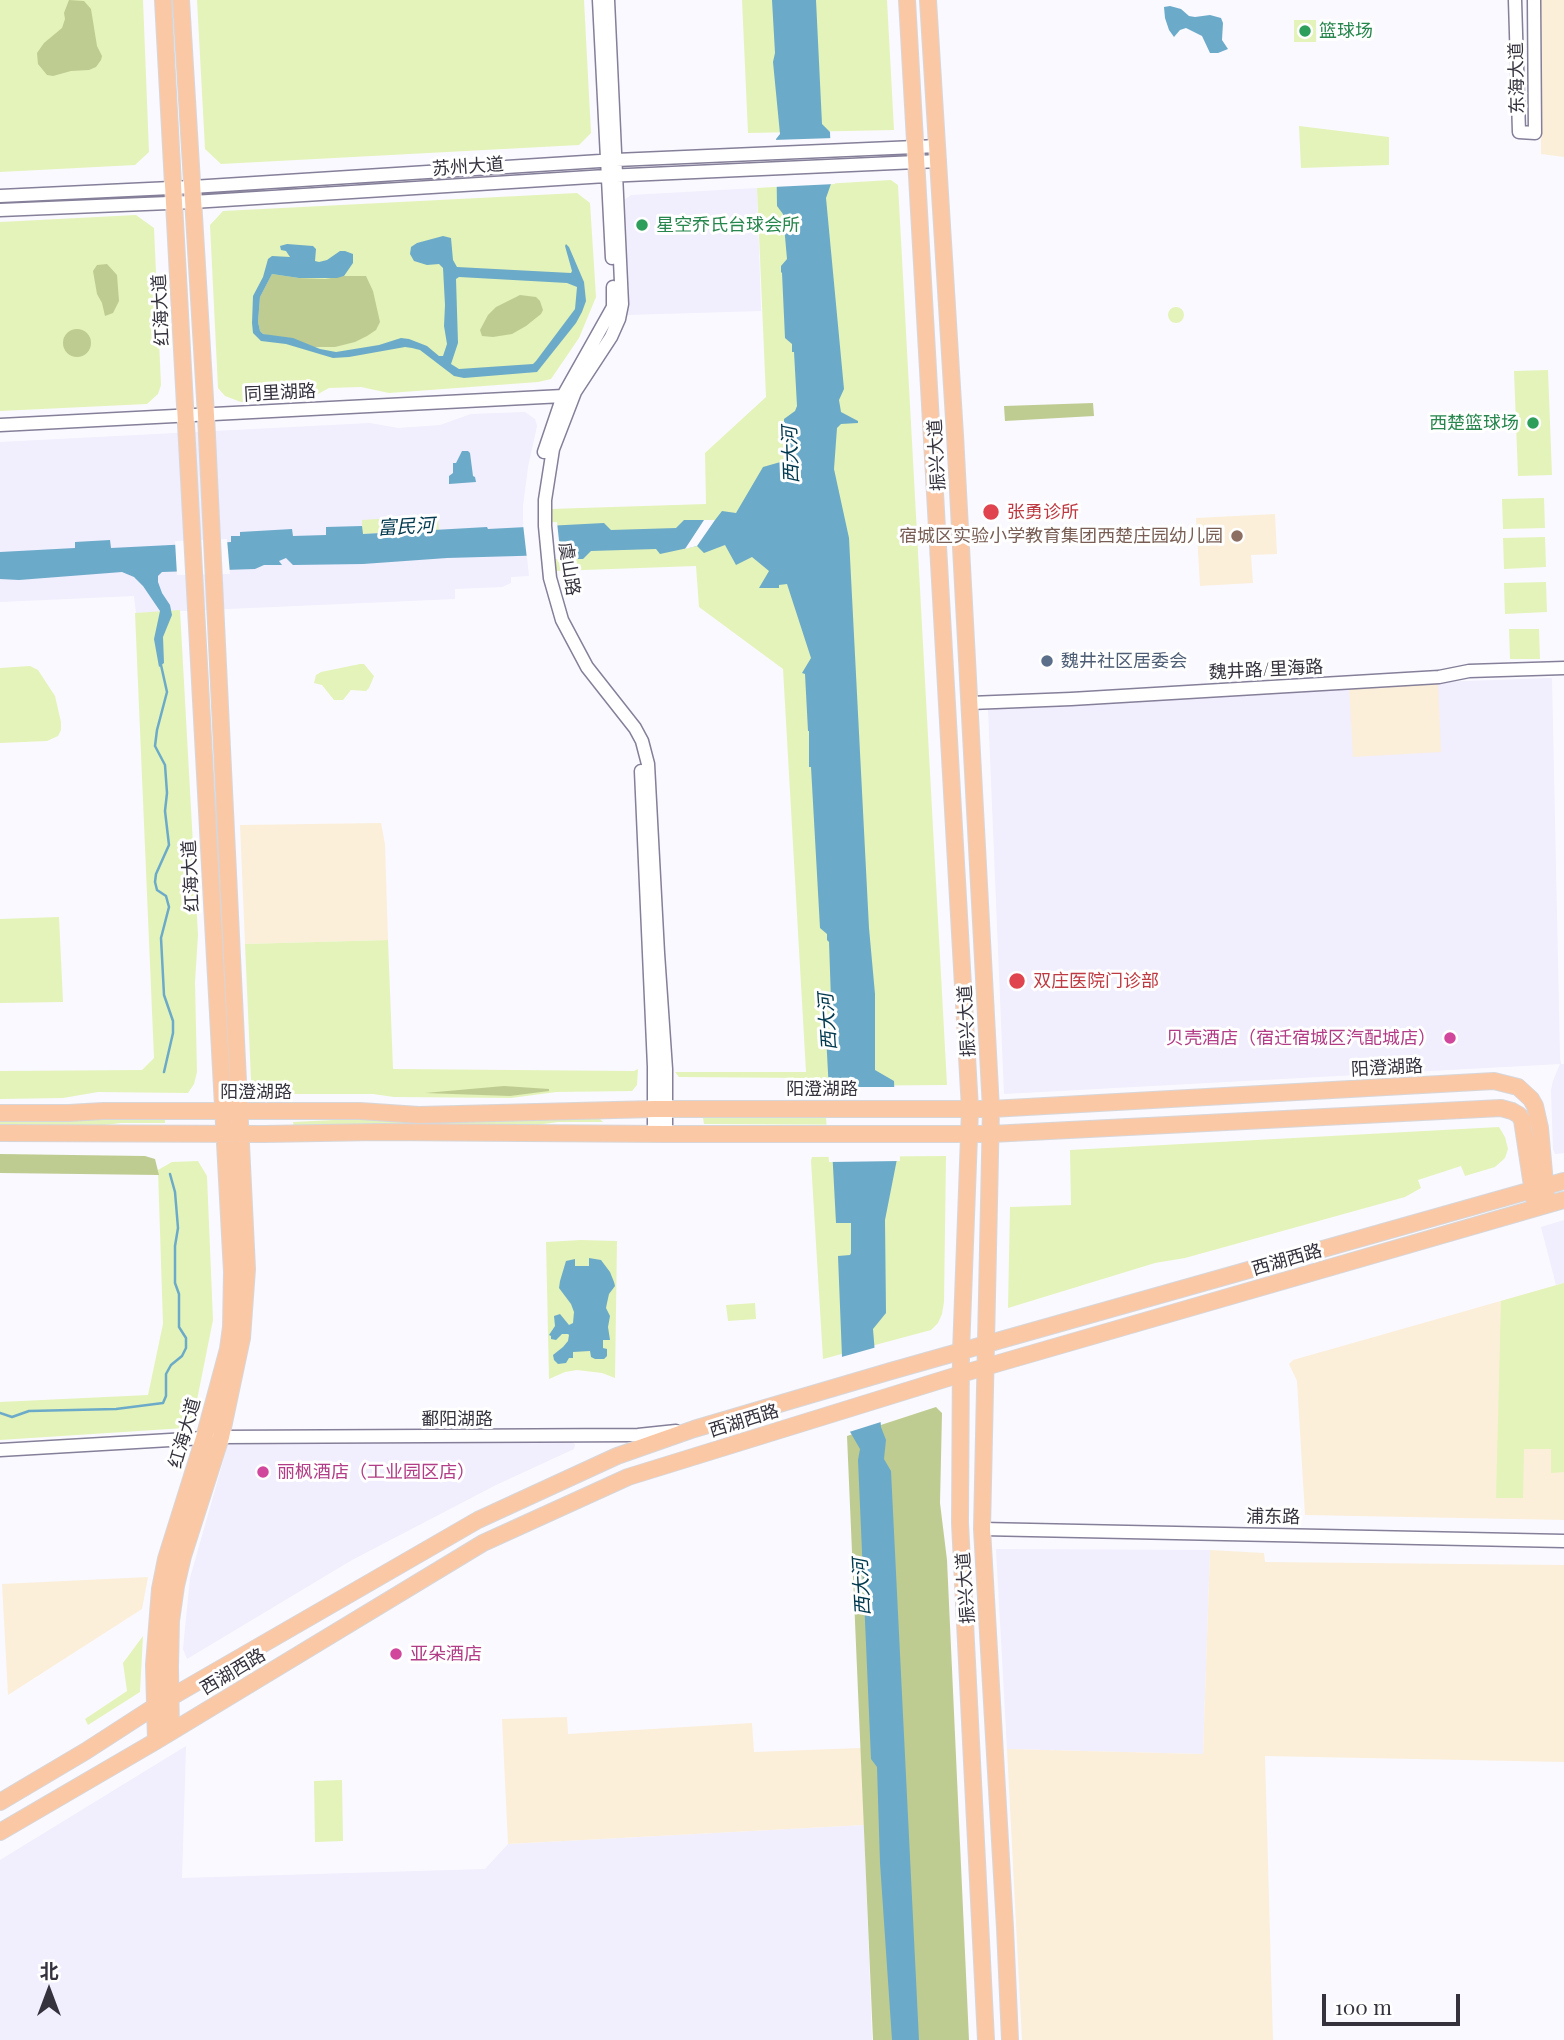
<!DOCTYPE html>
<html>
<head>
<meta charset="utf-8">
<style>
  body { margin:0 }
  #map { position:relative; width:1564px; height:2040px; overflow:hidden; background:#faf9ff; font-family:"Playfair Display","Noto Sans SC",serif }
  canvas { display:block }
  .north { position:absolute; left:14px; top:1956px; width:70px; height:70px; -webkit-text-stroke:5px #fff; paint-order:stroke; rotate:0deg; font-size:19px; font-weight:700; line-height:28px; text-align:center; color:#35323d }
  .north::after { content:''; display:block; margin:auto; width:24px; height:32px; background:#35323d; clip-path:polygon(50% 0,100% 100%,50% 72%,0 100%) }
  .scale { position:absolute; left:1322px; top:1994px; width:138px; height:32px; box-sizing:border-box; border:4px solid #35323d; border-top:0; padding-left:9px; font-size:21px; line-height:24px; white-space:nowrap; color:#35323d; -webkit-text-stroke:5px #fff; paint-order:stroke }
</style>
</head>
<body>
<div id="map">
<canvas width="1564" height="2040"></canvas>
<div class="north">北</div>
<div class="scale">100 m</div>
</div>
<script>
const ctx = document.querySelector('canvas').getContext('2d');
ctx.lineJoin = 'round';
function paint(path, color) { ctx.fillStyle = color; ctx.fill(path, 'evenodd'); }
const shape = rows => new Path2D(rows.map(r => 'M' + r).join(''));
function strokePath(path, color, width, dash) { ctx.strokeStyle = color; ctx.lineWidth = width; ctx.lineCap = dash ? 'butt' : 'round'; ctx.setLineDash(dash || []); ctx.stroke(path); }
function drawText(font, color, halo, rows, align = 'center') {
  ctx.font = font + ' "Playfair Display","Noto Sans SC",serif'; ctx.lineWidth = 6; ctx.setLineDash([]); ctx.textBaseline = 'middle'; ctx.strokeStyle = halo; ctx.fillStyle = color; for (const [text, x, y, turn = 0] of rows) {
    ctx.save(); ctx.translate(x, y); ctx.rotate((+turn || 0) * Math.PI / 180); ctx.textAlign = isNaN(turn) ? turn : align; if (halo) ctx.strokeText(text, 0, 0); ctx.fillText(text, 0, 0); ctx.restore();
  }
}
const built = shape([
  [757,188,761,311,627,315,624,200,631,195],
  [525,412,535,419,537,426,528,467,523,506,523,520,529,576,511,577,511,583,502,587,455,589,455,599,136,613,134,596,0,602,0,442,370,423,398,428,440,425,471,414],
  [1552,678,1560,1058,1561,1064,1564,1064,1564,1153,1555,1154,1553,1149,1551,1090,1553,1081,1560,1064,1004,1094,988,708,1438,682],
  [1564,1220,1564,1283,1556,1285,1541,1227],
  [573,1442,575,1445,574,1449,496,1485,352,1560,187,1659,183,1649,190,1578,228,1444],
  [996,1549,1210,1550,1203,1754,1007,1749],
  [186,1746,182,1878,485,1869,508,1844,864,1825,872,2040,0,2040,0,1860]
]);
const industrial = shape([
  [1541,0,1564,0,1564,157,1541,154],
  [1275,514,1277,554,1251,555,1253,583,1200,586,1196,518],
  [1438,682,1441,752,1353,757,1349,687],
  [381,823,385,844,388,940,245,944,240,825],
  [1564,1283,1564,1520,1305,1515,1297,1381,1289,1364,1293,1360],
  [1210,1550,1264,1553,1265,1562,1564,1565,1564,1762,1265,1756,1273,2040,1022,2040,1007,1749,1203,1754],
  [148,1577,142,1609,8,1695,2,1584],
  [567,1717,568,1734,752,1723,754,1752,861,1748,864,1825,508,1844,502,1719]
]);
const green = shape([
  [0,0,143,0,149,152,135,165,0,172],
  [197,0,584,0,591,133,579,145,221,164,205,149],
  [742,0,887,0,894,130,748,133],
  [1294,20,1316,20,1316,42,1294,42],
  [1299,126,1389,137,1389,165,1301,168],
  [891,180,898,185,947,1085,818,1086,810,1078,679,1077,675,1072,806,1072,783,669,699,607,696,566,556,571,551,509,706,504,705,453,766,397,757,188],
  [577,193,590,203,596,297,579,338,551,379,538,382,389,393,361,387,329,388,307,400,241,402,225,396,218,388,210,225,223,211],
  [136,215,154,228,161,385,158,394,147,404,0,411,0,222],
  '1168 315a8 8 0 1 1 16 0a8 8 0 1 1-16 0Z',
  [1548,370,1552,475,1518,476,1514,371],
  [1544,498,1545,528,1503,529,1502,499],
  [438,515,439,531,362,534,362,520],
  [1545,537,1546,567,1504,569,1503,538],
  [1546,582,1547,612,1505,614,1504,583],
  [180,610,198,935,195,982,197,1072,194,1084,188,1093,98,1092,63,1098,0,1099,0,1071,142,1070,154,1058,135,613],
  [1509,629,1539,629,1540,659,1510,659],
  [360,664,364,664,374,676,369,688,366,691,351,690,343,700,334,700,322,685,314,683,316,675,321,672],
  [30,666,38,670,55,696,61,722,61,730,58,736,47,741,0,743,0,668],
  [59,917,63,1002,0,1003,0,919],
  [388,940,393,1069,634,1071,638,1069,637,1085,632,1091,556,1092,511,1098,394,1097,373,1094,267,1094,255,1085,251,1080,245,944],
  [0,1116,165,1117,165,1123,121,1123,89,1127,0,1127],
  [361,1116,597,1116,603,1122,558,1122,522,1127,294,1127,293,1122,334,1120],
  [897,1117,898,1125,704,1124,703,1118],
  [1499,1127,1505,1137,1508,1149,1505,1158,1495,1167,1465,1176,1461,1166,1418,1180,1421,1188,1405,1197,1185,1258,1155,1263,1008,1308,1010,1207,1071,1205,1070,1150],
  [946,1156,944,1302,942,1314,938,1323,931,1330,823,1359,811,1161,812,1157],
  [198,1161,207,1176,213,1320,192,1425,185,1428,0,1440,0,1402,148,1395,163,1324,158,1170,172,1162],
  [581,1240,617,1241,615,1378,602,1373,577,1370,565,1372,549,1379,546,1242],
  [1564,1283,1564,1472,1551,1473,1551,1449,1524,1449,1523,1498,1496,1498,1501,1301],
  [755,1303,756,1319,728,1321,726,1305],
  [143,1636,140,1692,88,1725,85,1719,127,1691,123,1663],
  [342,1780,343,1841,315,1842,314,1781]
]);
const forest = shape([
  [69,0,84,1,91,9,97,46,102,56,101,60,96,67,89,70,71,71,53,76,47,75,38,64,37,53,44,43,62,28,65,19,64,13],
  [107,264,117,275,119,301,113,313,105,316,102,303,97,294,93,271,97,265],
  [272,274,299,278,325,279,344,276,366,276,373,291,380,322,376,330,367,336,355,342,335,347,313,347,263,334,260,331,258,322,260,297],
  [520,295,536,297,540,301,543,310,541,314,526,326,512,334,493,337,482,336,480,330,488,315,496,307],
  '63 343a14 14 0 1 1 28 0a14 14 0 1 1-28 0Z',
  [1093,403,1094,416,1005,421,1004,406],
  [504,1086,549,1089,549,1091,510,1096,425,1093],
  [0,1154,145,1156,155,1159,159,1175,0,1173],
  [936,1407,942,1413,940,1503,947,1560,969,2040,873,2040,847,1436]
]);
const water = shape([
  [772,0,816,0,822,124,830,132,832,181,826,198,844,389,839,400,841,412,858,421,858,423,841,424,837,428,834,469,849,538,869,928,875,994,875,1070,894,1081,897,1159,885,1220,886,1313,873,1329,881,1427,886,1440,884,1459,891,1471,919,2040,892,2040,880,1863,877,1767,871,1759,858,1460,860,1449,849,1430,842,1357,838,1256,850,1255,851,1253,851,1223,836,1223,826,1035,832,1029,829,942,827,940,827,934,820,928,811,767,809,767,809,731,808,731,805,674,802,673,811,658,787,584,779,585,779,588,759,588,769,571,752,557,736,565,725,545,704,553,697,546,660,554,656,549,591,551,583,559,554,559,553,555,447,558,363,564,293,565,286,558,279,561,282,565,264,565,255,569,162,572,158,576,158,582,162,593,170,605,172,615,163,637,164,663,159,667,154,639,160,611,143,586,134,577,122,572,19,580,0,579,0,552,75,548,75,542,110,540,111,548,231,542,231,536,240,536,240,532,292,529,293,536,326,535,326,527,362,526,363,534,487,527,488,529,604,523,611,530,676,528,684,520,715,520,722,511,736,513,763,467,784,461,784,419,795,411,797,406,794,352,792,352,792,344,785,338,782,273,781,272,781,266,787,259,783,214,777,206,776,139,780,134,773,62,775,53],
  [1170,6,1181,9,1189,16,1195,17,1210,15,1221,18,1223,23,1222,40,1228,49,1218,53,1210,53,1202,36,1186,28,1180,30,1174,37,1169,30,1165,18,1164,7],
  [443,236,451,238,453,260,457,267,571,273,572,271,565,246,566,244,569,247,584,282,586,301,582,312,576,323,537,372,464,378,454,376,420,350,412,348,405,347,349,357,333,358,286,344,261,341,253,333,252,323,253,296,263,277,268,259,272,256,290,257,286,251,281,250,280,246,287,244,313,246,316,249,315,261,319,262,327,260,340,251,345,251,353,254,353,263,344,276,337,278,299,278,272,274,260,297,258,322,260,331,263,334,293,338,320,349,336,352,379,345,401,338,409,339,427,346,439,356,443,356,447,344,444,326,445,305,443,268,439,264,427,265,414,261,410,254,411,247,417,243],
  [459,277,567,283,577,287,575,309,536,361,533,364,459,369,451,364,458,343,456,279],
  [462,451,468,451,470,453,473,476,475,477,476,482,449,484,449,476,453,473,453,463,456,463],
  [589,1258,601,1260,610,1272,614,1282,615,1286,609,1294,607,1303,606,1308,610,1316,608,1327,610,1340,603,1340,603,1348,607,1349,607,1356,604,1359,595,1359,591,1357,590,1351,573,1352,573,1358,569,1358,566,1363,558,1364,554,1360,553,1355,563,1347,568,1341,569,1335,568,1334,562,1334,556,1340,551,1339,551,1336,549,1335,555,1326,554,1316,560,1314,569,1325,573,1323,574,1312,571,1304,559,1288,560,1281,566,1261,575,1259,575,1266,589,1266]
]);
const pier = shape([
  [834,138,835,184,773,187,773,140],
  [704,520,715,520,697,546,685,549],
  [557,522,561,559,527,559,523,524],
  [227,539,230,574,177,575,175,541],
  [824,1087,898,1087,900,1161,829,1162],
  [877,1347,884,1421,846,1433,838,1358]
]);
const stream = shape([
  [161,665,167,692,157,730,155,746,165,765,167,793,165,811,169,845,156,874,155,882,157,890,166,896,169,907,161,938,164,995,173,1021,173,1033,164,1072],
  [0,1413,12,1417,29,1411,116,1409,163,1403,166,1396,166,1374,171,1365,182,1356,186,1348,186,1338,179,1327,179,1294,175,1283,175,1246,178,1228,175,1192,170,1174]
]);
const minor = shape([
  [599,0,612,258],
  [608,0,622,304,619,319,611,337,575,392,553,449,545,500,545,526,550,578,562,620,587,667,635,728,642,741,648,764,658,953,666,1069,666,1134],
  [1515,0,1519,132,1535,133,1534,0],
  [0,196,192,187,616,160,938,146],
  [0,210,193,202,606,176,939,161],
  [0,425,563,396],
  [544,452,563,396,613,307,613,287],
  [970,703,1071,699,1439,677,1469,671,1564,668],
  [641,771,654,1067,654,1134],
  [0,1450,221,1437,638,1435,676,1431],
  [982,1529,1564,1541]
]);
const major = shape([
  [907,0,970,1109,961,1352,960,1523,986,2040],
  [928,0,955,435,991,1109,982,1529,1005,1928,1010,2040],
  [0,1113,69,1113,103,1111,360,1111,419,1115,654,1109,991,1109,1494,1081,1518,1087,1531,1099,1535,1106,1540,1128,1546,1195],
  [0,1133,264,1134,378,1132,666,1134,991,1134,1501,1108,1512,1111,1519,1115,1522,1120,1534,1199],
  [171,1732,170,1667,171,1621,176,1586,183,1556,221,1437,242,1338,247,1269,206,415,181,0],
  [156,1741,154,1665,160,1589,166,1559,204,1438,228,1349,231,1327,232,1272,163,0],
  [0,1802,86,1751,154,1707,478,1520,617,1456,694,1429,891,1371,1564,1181],
  [0,1832,156,1741,483,1543,628,1477,961,1374,1564,1200]
]);
const markers = [
  [1305,31,7,"#2e9e5b"],
  [642,225,7,"#2e9e5b"],
  [1533,423,7,"#2e9e5b"],
  [991,512,9,"#e0444e"],
  [1237,536,7,"#8d6e63"],
  [1047,661,7,"#5c6f8a"],
  [1017,981,9,"#e0444e"],
  [1450,1038,7,"#d1479c"],
  [263,1472,7,"#d1479c"],
  [396,1654,7,"#d1479c"]
];
const leisureNames = [
  ["篮球场",1319,31],
  ["星空乔氏台球会所",656,225],
  ["西楚篮球场",1519,423,"right"]
];
const streetNames = [
  ["东海大道",1517,78,-91],
  ["苏州大道",468,167,-4],
  ["红海大道",161,310,-93],
  ["同里湖路",280,393,-3],
  ["振兴大道",937,455,-93],
  ["虞山路",569,569,81],
  ["魏井路/里海路",1266,670,-3],
  ["红海大道",191,876,-93],
  ["振兴大道",967,1021,-93],
  ["阳澄湖路",1387,1068,-3],
  ["阳澄湖路",822,1089],
  ["阳澄湖路",256,1092],
  ["西湖西路",1287,1260,-16],
  ["鄱阳湖路",457,1419],
  ["西湖西路",744,1421,-17],
  ["红海大道",185,1433,-74],
  ["浦东路",1273,1517,1],
  ["振兴大道",966,1588,-94],
  ["西湖西路",233,1672,-31]
];
const healthNames = [
  ["张勇诊所",1007,512],
  ["双庄医院门诊部",1033,981]
];
const educationNames = [
  ["宿城区实验小学教育集团西楚庄园幼儿园",1223,536]
];
const serviceNames = [
  ["魏井社区居委会",1061,661]
];
const hotelNames = [
  ["贝壳酒店（宿迁宿城区汽配城店）",1436,1038,"right"],
  ["丽枫酒店（工业园区店）",277,1472],
  ["亚朵酒店",410,1654]
];
const waterNames = [
  ["西大河",791,455,-92],
  ["富民河",406,527,-3],
  ["西大河",828,1022,-94],
  ["西大河",862,1587,-93]
];
paint(built, '#f1eefd');
paint(industrial, '#fbefda');
paint(green, '#e4f3b9');
paint(forest, '#becc92');
paint(water, '#6caac9');
paint(pier, '#faf9ff');
strokePath(stream, '#6caac9', 2.5);
strokePath(minor, '#857f99', 15);
strokePath(major, '#d7d6d8', 18);
strokePath(minor, '#fff', 12);
strokePath(major, '#fbc8a6', 16);
for (const [x, y, r, color] of markers) { const dot = new Path2D(); dot.arc(x, y, r, 0, 2 * Math.PI); ctx.fillStyle = color; ctx.fill(dot); strokePath(dot, '#fff', 2.5); }
drawText('18px', '#27864d', '#fff', leisureNames, 'left');
drawText('18px', '#35323d', '#fff', streetNames);
drawText('18px', '#be3a42', '#fff', healthNames, 'left');
drawText('18px', '#785e54', '#fff', educationNames, 'right');
drawText('18px', '#4e5e75', '#fff', serviceNames, 'left');
drawText('18px', '#b23c85', '#fff', hotelNames, 'left');
drawText('italic 19px', '#01394f', '#fff', waterNames);
</script>
</body>
</html>
